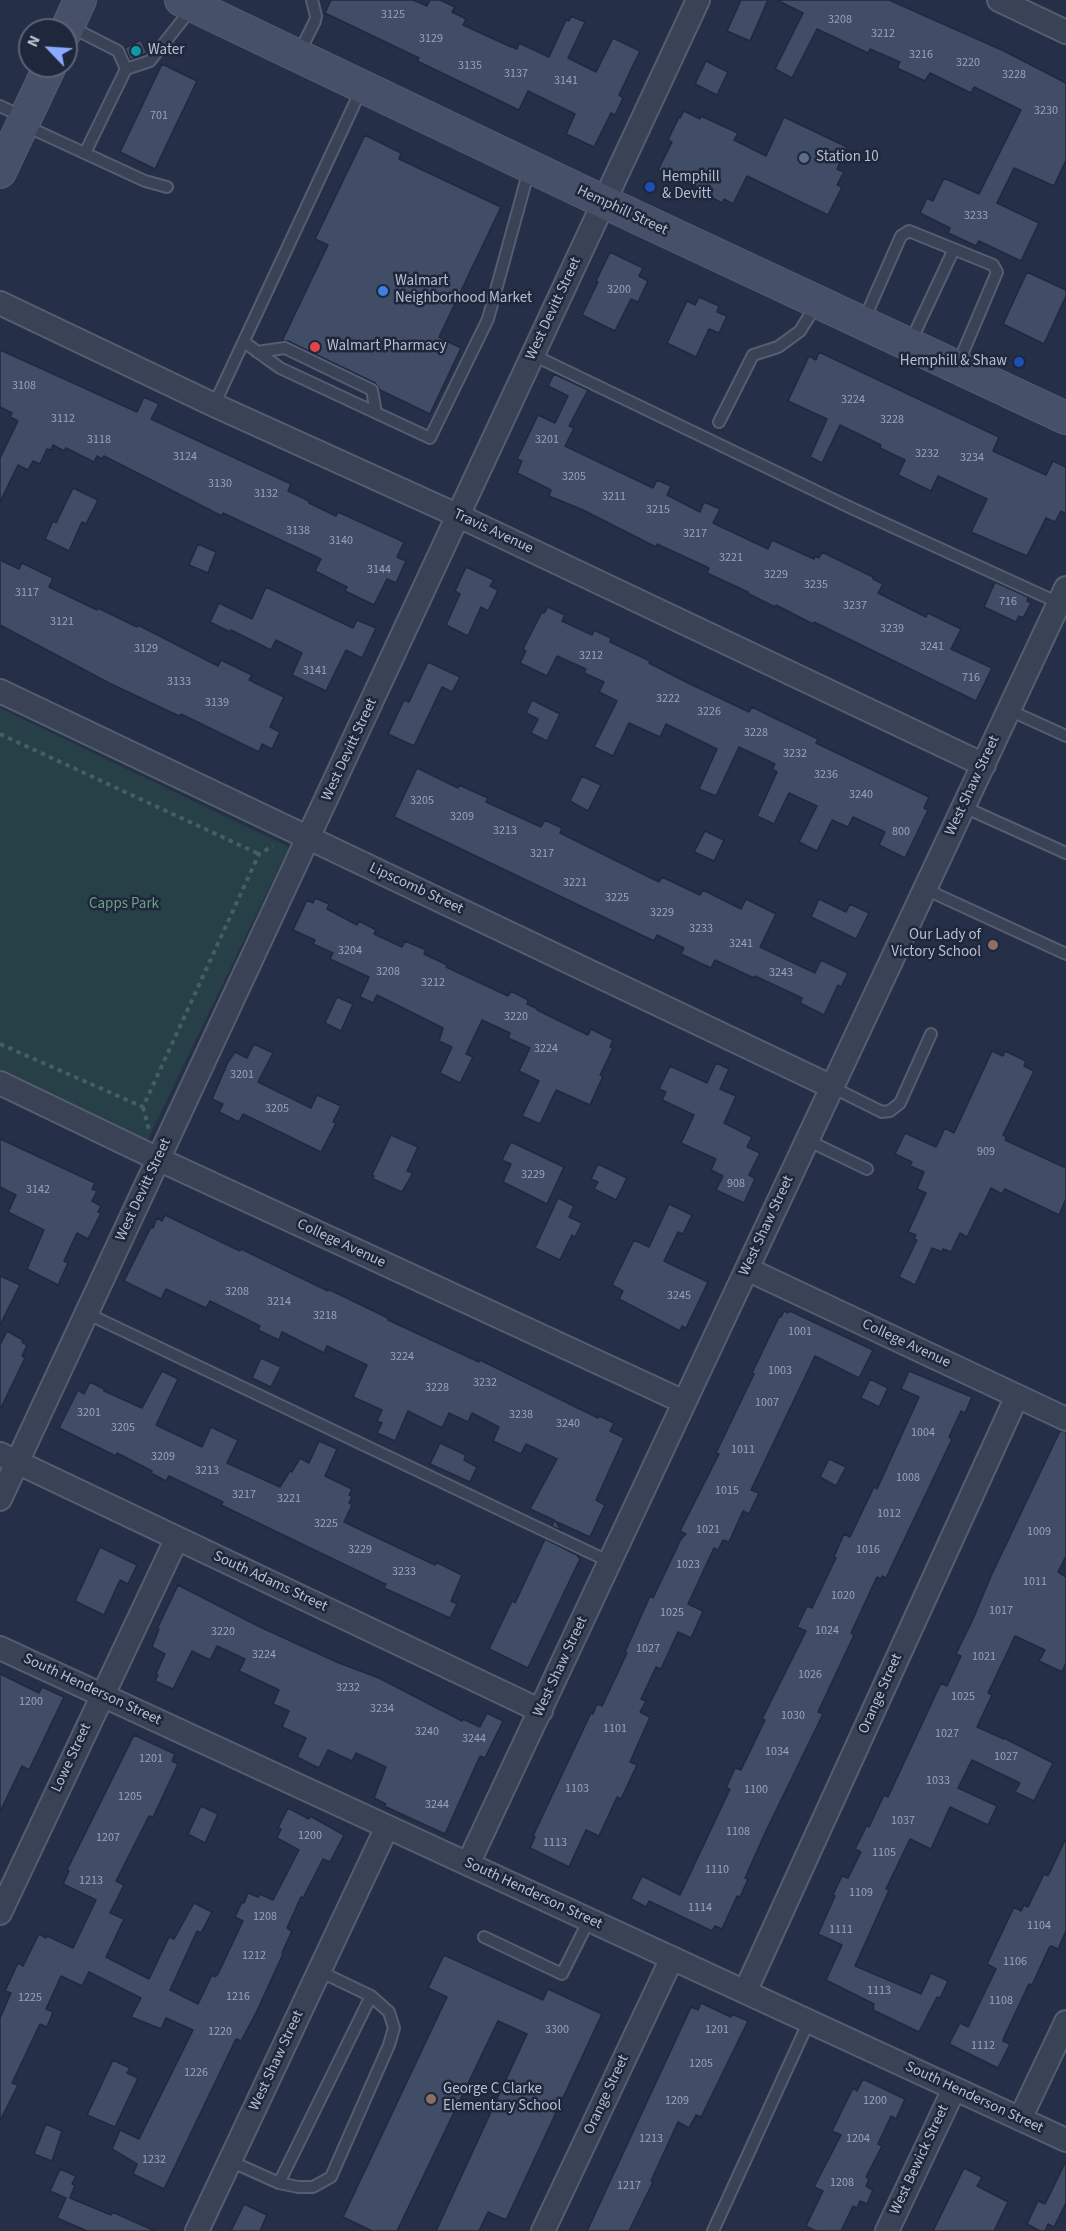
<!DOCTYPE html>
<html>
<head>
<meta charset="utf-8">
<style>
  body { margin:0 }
  #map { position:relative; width:1066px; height:2231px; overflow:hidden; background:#252f47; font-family:"Source Sans 3",sans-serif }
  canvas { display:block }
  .north { position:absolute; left:18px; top:18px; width:60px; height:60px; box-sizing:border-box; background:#1e273b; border:2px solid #5c6376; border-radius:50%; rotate:295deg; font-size:16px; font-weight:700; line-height:24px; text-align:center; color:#b8becf }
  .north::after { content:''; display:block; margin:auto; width:21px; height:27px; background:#8cabff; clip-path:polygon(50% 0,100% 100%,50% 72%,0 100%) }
</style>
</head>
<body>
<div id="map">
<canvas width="1066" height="2231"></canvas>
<div class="north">N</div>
</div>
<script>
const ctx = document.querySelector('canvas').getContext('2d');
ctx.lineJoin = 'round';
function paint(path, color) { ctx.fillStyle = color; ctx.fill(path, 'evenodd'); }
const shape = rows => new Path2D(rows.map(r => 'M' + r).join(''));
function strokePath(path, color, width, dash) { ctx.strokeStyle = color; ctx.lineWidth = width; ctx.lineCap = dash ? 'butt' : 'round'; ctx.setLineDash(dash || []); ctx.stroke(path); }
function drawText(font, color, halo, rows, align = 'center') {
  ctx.font = font + ' "Source Sans 3",sans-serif'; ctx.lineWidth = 5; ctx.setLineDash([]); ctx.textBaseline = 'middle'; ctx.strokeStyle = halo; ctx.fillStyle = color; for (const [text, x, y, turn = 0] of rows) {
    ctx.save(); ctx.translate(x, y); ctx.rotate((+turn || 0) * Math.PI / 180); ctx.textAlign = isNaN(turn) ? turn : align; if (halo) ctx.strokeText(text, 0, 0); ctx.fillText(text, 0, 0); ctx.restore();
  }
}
const green = shape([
  [0,708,289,847,146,1143,0,1073]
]);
const building = shape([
  [331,0,413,0,427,6,430,0,440,0,455,7,452,12,466,19,463,25,509,46,517,49,519,43,549,57,566,20,569,21,571,16,585,22,568,58,596,72,613,38,640,51,619,95,623,98,615,115,611,113,594,147,566,134,575,114,528,91,519,110,417,61,419,58,325,13,331,0],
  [741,0,768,0,750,41,727,31,741,0],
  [777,0,889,0,1004,51,1066,83,1066,160,1054,186,1014,168,997,203,1039,223,1021,261,979,241,976,246,957,237,948,233,950,228,920,213,927,198,933,201,944,178,979,194,1021,110,974,87,971,93,930,73,925,81,897,68,900,62,870,49,868,53,817,29,792,78,775,69,803,13,777,0],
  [141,40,147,53,130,60,125,48,141,40],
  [706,61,728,72,717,95,695,84,706,61],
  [162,64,197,81,155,169,120,152,162,64],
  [684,111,700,119,701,116,738,133,734,140,766,156,784,117,847,147,837,169,844,172,837,185,842,187,828,215,747,176,733,204,724,199,722,203,707,195,708,193,658,170,672,142,668,140,679,117,680,118,684,111],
  [365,135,401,153,399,159,501,207,439,337,461,348,430,414,380,390,375,383,288,341,282,341,328,245,315,239,365,135],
  [610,252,643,268,639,276,648,281,638,302,631,299,615,331,582,315,598,282,596,281,610,252],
  [1027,272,1066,290,1066,296,1044,344,1003,324,1027,272],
  [699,297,719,306,717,312,727,316,719,333,709,329,696,357,667,343,687,301,695,305,699,297],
  [0,350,137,412,144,397,159,404,151,419,291,484,288,491,309,501,309,503,336,516,338,512,404,542,397,557,406,561,396,583,387,579,374,605,345,591,347,587,315,571,321,559,223,513,222,516,104,456,102,459,97,456,94,462,66,448,64,451,53,445,51,450,47,449,40,464,33,461,28,470,18,465,0,502,0,458,18,421,10,417,12,413,0,407,0,350],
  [819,352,999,437,993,451,1046,475,1053,461,1066,467,1066,514,1061,511,1055,522,1046,518,1027,556,971,532,987,499,938,476,931,491,898,475,905,460,880,448,881,445,840,425,822,463,810,457,827,419,788,401,809,356,816,360,819,352],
  [554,374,588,390,569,426,574,428,565,446,653,488,657,480,671,486,667,495,700,512,704,502,720,509,713,523,768,549,772,540,814,559,815,556,819,558,822,552,873,577,873,579,883,584,878,593,926,617,928,613,961,629,951,649,992,668,976,701,814,622,813,624,776,605,775,607,747,593,748,592,707,573,709,568,657,544,656,547,583,510,549,496,551,490,517,473,522,461,517,459,538,415,555,423,568,396,548,386,554,374],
  [73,488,98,500,86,524,82,522,69,551,45,539,53,521,56,523,73,488],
  [198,544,216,552,208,573,189,565,198,544],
  [0,560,19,569,22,563,53,578,49,587,97,610,98,608,137,627,138,625,218,666,221,660,252,675,249,680,284,697,270,727,280,732,272,749,262,744,259,752,181,714,179,716,109,683,0,625,0,560],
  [466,567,494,580,490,586,498,590,488,611,481,607,468,636,446,625,460,594,455,591,466,567],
  [995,582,1028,597,1027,601,1031,603,1023,618,1019,616,1016,622,984,607,995,582],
  [266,587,353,628,357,620,376,628,362,658,346,650,326,691,292,675,302,653,276,640,271,650,231,630,230,632,210,622,219,603,252,619,266,587],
  [548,607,565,615,562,621,592,635,594,630,611,638,610,642,650,661,649,663,686,682,749,712,752,707,766,714,818,739,816,743,929,797,924,808,928,810,905,858,879,845,885,832,853,817,848,827,832,820,817,851,799,842,817,806,789,793,774,824,757,816,777,772,772,769,775,764,739,747,716,796,699,789,717,749,666,724,660,737,629,723,613,756,594,747,617,701,599,692,604,682,584,673,586,669,557,656,547,676,520,663,526,651,523,649,542,612,544,613,548,607],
  [428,662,460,677,452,692,442,687,414,746,388,734,404,700,409,702,428,662],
  [532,700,560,714,547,741,531,733,538,719,526,713,532,700],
  [417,768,458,788,459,785,488,798,486,802,541,827,545,820,562,828,560,833,659,882,662,877,700,895,703,890,741,909,746,899,776,914,760,947,815,973,821,960,848,973,841,987,838,985,824,1015,800,1003,802,998,755,976,754,978,715,960,711,968,681,954,684,948,657,935,654,941,394,817,417,768],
  [582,776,601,785,588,811,570,801,582,776],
  [705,831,724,840,714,861,694,852,705,831],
  [315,898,329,904,327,909,357,925,359,921,376,930,374,934,402,947,405,941,426,950,424,954,447,965,446,967,508,996,511,991,528,1000,527,1004,538,1009,537,1010,588,1035,591,1029,613,1040,610,1047,613,1048,600,1075,603,1076,590,1105,556,1090,540,1124,522,1116,539,1081,519,1071,530,1048,508,1038,510,1033,482,1020,466,1054,473,1057,460,1083,440,1073,452,1047,439,1041,443,1028,377,995,373,1003,360,997,369,977,330,959,333,953,313,944,315,940,293,930,307,900,313,903,315,898],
  [819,899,846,912,850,904,869,913,856,939,811,917,819,899],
  [337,997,353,1004,341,1031,325,1023,337,997],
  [254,1044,273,1053,258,1082,311,1108,317,1095,341,1106,333,1122,336,1123,321,1152,243,1114,239,1122,219,1112,223,1104,212,1099,228,1062,235,1052,247,1058,254,1044],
  [992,1051,1003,1056,1005,1051,1026,1061,1024,1066,1034,1071,1003,1135,1006,1137,1005,1140,1066,1168,1066,1199,1059,1215,1005,1189,1002,1194,991,1188,967,1237,960,1233,951,1252,943,1249,942,1252,932,1248,915,1285,899,1277,917,1240,914,1239,916,1235,908,1232,926,1193,917,1189,924,1172,910,1166,912,1162,895,1154,905,1133,936,1147,945,1128,954,1133,992,1051],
  [716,1063,729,1069,720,1089,736,1096,724,1123,752,1137,747,1147,760,1153,749,1175,755,1179,744,1203,716,1190,723,1176,711,1170,716,1159,681,1143,694,1115,662,1100,666,1092,659,1089,670,1066,707,1083,716,1063],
  [391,1135,418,1147,407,1171,413,1173,402,1192,373,1179,374,1176,372,1175,391,1135],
  [0,1139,95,1183,92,1189,97,1191,92,1201,101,1206,98,1212,101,1213,88,1239,77,1233,64,1261,68,1263,58,1285,27,1269,44,1230,8,1212,16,1195,0,1187,0,1139],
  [511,1142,564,1167,547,1204,503,1182,511,1164,502,1160,511,1142],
  [598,1164,627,1178,616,1200,594,1189,598,1182,591,1179,598,1164],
  [558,1198,574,1206,569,1217,582,1223,575,1237,572,1235,560,1260,535,1248,558,1198],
  [669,1204,692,1215,683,1234,678,1232,664,1261,708,1282,686,1328,682,1326,680,1331,619,1299,623,1291,612,1285,634,1240,649,1247,669,1204],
  [165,1215,240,1251,241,1249,328,1291,328,1289,388,1318,388,1320,479,1362,480,1360,598,1418,599,1416,614,1423,610,1431,624,1438,596,1500,605,1505,590,1537,555,1521,562,1531,552,1526,554,1520,530,1509,557,1459,526,1444,521,1454,493,1441,499,1427,472,1413,468,1422,449,1413,442,1428,408,1411,395,1441,377,1433,382,1423,377,1421,382,1410,353,1397,367,1365,327,1346,324,1353,282,1332,279,1340,258,1330,260,1326,210,1301,206,1308,166,1289,161,1299,124,1281,151,1227,153,1228,157,1218,162,1221,165,1215],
  [0,1276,20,1285,0,1325,0,1276],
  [784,1311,788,1313,790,1311,873,1350,859,1378,815,1356,751,1490,759,1493,749,1514,743,1511,729,1542,723,1540,718,1550,714,1548,688,1604,703,1611,691,1638,678,1632,661,1669,656,1667,641,1699,646,1701,640,1712,650,1717,630,1762,637,1765,621,1799,617,1797,599,1836,586,1830,569,1867,530,1848,535,1837,533,1836,591,1713,593,1714,597,1704,602,1706,627,1653,625,1652,650,1596,653,1598,681,1539,686,1534,680,1531,719,1454,716,1453,754,1374,752,1373,779,1317,781,1317,784,1311],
  [7,1331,23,1340,22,1342,27,1345,22,1356,25,1358,0,1410,0,1345,7,1331],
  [261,1358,281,1367,271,1387,252,1378,261,1358],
  [162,1371,178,1379,156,1425,202,1447,211,1427,238,1440,227,1463,280,1487,290,1471,292,1472,300,1458,309,1463,319,1441,337,1449,325,1476,352,1489,349,1495,352,1497,349,1503,352,1505,344,1522,435,1565,436,1562,462,1575,451,1601,457,1604,450,1618,384,1588,386,1584,383,1583,221,1505,223,1502,169,1476,166,1481,151,1473,152,1471,117,1453,116,1456,59,1428,78,1390,84,1394,90,1382,104,1389,104,1391,142,1408,162,1371],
  [909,1371,972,1397,965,1413,961,1411,949,1437,952,1439,886,1578,882,1576,881,1579,877,1577,851,1633,854,1635,818,1712,823,1714,765,1833,745,1878,748,1879,740,1897,737,1896,722,1929,715,1926,712,1931,649,1901,646,1907,631,1899,642,1876,680,1895,730,1789,726,1788,735,1768,741,1770,765,1720,762,1719,806,1631,797,1627,807,1606,812,1608,836,1558,834,1557,844,1534,850,1537,874,1487,877,1489,919,1397,901,1389,909,1371],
  [870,1379,888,1388,879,1407,861,1398,870,1379],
  [1060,1431,1066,1432,1066,1556,1058,1572,1066,1577,1066,1663,1062,1672,1039,1661,1045,1650,1015,1636,988,1693,992,1695,977,1727,1004,1739,1004,1738,1053,1763,1034,1801,1015,1792,1020,1783,972,1760,958,1788,997,1806,988,1825,950,1807,931,1849,910,1839,886,1889,889,1890,855,1966,919,1993,921,1994,931,1973,948,1981,940,1998,937,1997,919,2032,873,2010,874,2004,826,1980,842,1945,818,1934,835,1896,833,1895,842,1876,848,1878,861,1852,855,1849,867,1825,869,1827,884,1795,888,1797,941,1683,947,1686,961,1656,956,1654,973,1619,991,1576,1060,1431],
  [440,1443,466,1455,464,1460,477,1467,470,1482,430,1464,440,1443],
  [829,1459,846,1467,836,1486,820,1477,829,1459],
  [545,1539,577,1555,580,1559,528,1668,489,1649,512,1601,515,1603,545,1539],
  [100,1547,137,1565,128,1584,120,1580,104,1615,75,1601,100,1547],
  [178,1585,260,1627,339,1663,379,1678,462,1721,463,1719,480,1727,487,1713,503,1721,485,1758,480,1756,445,1834,384,1806,386,1804,374,1798,386,1767,356,1753,352,1761,328,1750,319,1768,297,1757,306,1738,282,1727,289,1711,273,1704,279,1690,239,1671,245,1659,217,1646,210,1660,192,1651,173,1689,155,1681,158,1675,156,1674,165,1654,152,1647,159,1629,157,1629,178,1585],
  [0,1674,39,1693,42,1687,64,1697,29,1770,22,1766,0,1812,0,1674],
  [134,1735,175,1754,172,1761,178,1764,153,1817,149,1816,116,1881,124,1885,110,1913,124,1919,106,1957,149,1979,169,1937,174,1939,194,1903,212,1912,201,1933,197,1931,170,1990,198,2004,212,1975,215,1977,218,1974,243,1921,235,1917,242,1902,244,1903,248,1893,258,1897,260,1894,273,1900,299,1850,277,1838,281,1829,278,1828,288,1808,309,1819,310,1816,344,1835,330,1862,323,1859,303,1898,301,1897,287,1928,292,1931,282,1953,283,1954,256,2013,241,2041,236,2039,164,2189,133,2174,137,2164,112,2149,120,2130,139,2139,193,2030,166,2018,161,2029,131,2017,141,1998,89,1972,82,1986,61,1976,46,2009,53,2012,47,2027,40,2024,12,2083,18,2085,0,2121,0,2018,11,1993,5,1991,18,1963,23,1966,39,1934,46,1938,47,1936,73,1948,96,1900,63,1884,69,1871,67,1870,134,1735],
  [201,1806,218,1814,205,1843,188,1834,201,1806],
  [1066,1838,1066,1931,1058,1949,1051,1946,1049,1948,1032,1985,1029,1984,1004,2037,1003,2041,1010,2044,998,2068,949,2044,960,2023,968,2027,996,1969,987,1964,1014,1907,1021,1911,1024,1905,1028,1907,1044,1874,1048,1876,1066,1838],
  [444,1955,543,2000,548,1989,602,2014,506,2220,488,2212,479,2231,436,2231,527,2034,498,2021,397,2231,372,2231,343,2217,447,1997,428,1988,444,1955],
  [701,2003,731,2017,732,2014,748,2021,705,2109,701,2117,696,2115,689,2128,678,2122,655,2172,651,2181,653,2182,629,2231,587,2231,691,2007,698,2010,701,2003],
  [113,2060,130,2068,127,2073,138,2078,115,2127,87,2115,113,2060],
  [863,2079,905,2099,896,2119,891,2116,878,2144,882,2146,866,2177,869,2179,866,2186,873,2190,867,2204,860,2201,857,2208,853,2206,841,2231,816,2231,806,2226,823,2191,814,2187,841,2135,832,2131,853,2088,857,2091,863,2079],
  [46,2124,62,2131,52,2161,34,2154,46,2124],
  [1066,2161,1066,2203,1054,2227,1048,2224,1045,2231,1040,2231,1027,2224,1038,2201,1045,2204,1066,2161],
  [964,2168,982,2177,977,2186,1008,2202,994,2231,933,2231,964,2168],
  [60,2169,76,2176,72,2184,75,2185,70,2198,111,2215,112,2212,155,2231,87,2231,57,2218,66,2198,50,2191,60,2169],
  [244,2204,267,2215,260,2231,231,2231,244,2204]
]);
const path = shape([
  [0,734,259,854],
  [0,1044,143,1107,259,854,273,846],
  [143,1107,149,1130]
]);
const service = shape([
  [71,27,118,51,126,69,85,153],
  [299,53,315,21,316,16,312,0],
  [126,69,150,61,192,8],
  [0,106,23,117],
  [26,126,145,181,167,187],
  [864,320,901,236,909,231,993,265,997,272,958,364],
  [911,341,954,249],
  [244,342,280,368,430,438,488,319,529,170],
  [257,352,285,348,372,390,376,413],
  [533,355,849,507,1059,603],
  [214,405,361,90],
  [719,422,753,355,778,347,800,331,816,305],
  [1009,710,1066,736],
  [964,807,1066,853],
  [925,889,1066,954],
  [832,1087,882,1112,890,1111,900,1103,931,1034],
  [807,1140,867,1169],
  [86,1313,610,1562],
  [484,1937,562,1974,589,1920],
  [230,2161,279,2183,298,2187,313,2187,331,2177,389,2045,394,2028,389,2012,371,1996,319,1971],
  [279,2183,371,1996],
  [713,2231,809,2021]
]);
const minor = shape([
  [999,0,1066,32],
  [0,303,214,405,459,516,984,765],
  [0,691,832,1087],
  [0,1083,158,1159,684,1402],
  [747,1269,1066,1419],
  [0,1454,541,1711],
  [0,1499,698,0],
  [0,1648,1066,2140],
  [468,1864,1066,588],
  [0,1913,177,1538],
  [745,1992,1017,1396],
  [1020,2119,1066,2022],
  [197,2231,387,1827],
  [543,2231,672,1958],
  [887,2231,954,2089]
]);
const secondary = shape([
  [181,0,604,202,1066,418],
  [66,31,80,0],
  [0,172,50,66]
]);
const markers = [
  [136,51,6,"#0f9aa8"],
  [804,158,6,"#5c6f8a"],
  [650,187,6,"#1a4fb4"],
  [383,291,6,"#3f7fe0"],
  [315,347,6,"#e0444e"],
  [1019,362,6,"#1a4fb4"],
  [993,945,6,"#8d6e63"],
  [431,2099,6,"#8d6e63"]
];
const numberNames = [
  ["3125",393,15],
  ["3208",840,20],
  ["3212",883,34],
  ["3129",431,39],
  ["3216",921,55],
  ["3220",968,63],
  ["3135",470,66],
  ["3137",516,74],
  ["3228",1014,75],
  ["3141",566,81],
  ["3230",1046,111],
  ["701",159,116],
  ["3233",976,216],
  ["3200",619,290],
  ["3108",24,386],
  ["3224",853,400],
  ["3112",63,419],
  ["3228",892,420],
  ["3118",99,440],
  ["3201",547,440],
  ["3232",927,454],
  ["3124",185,457],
  ["3234",972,458],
  ["3205",574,477],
  ["3130",220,484],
  ["3132",266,494],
  ["3211",614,497],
  ["3215",658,510],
  ["3138",298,531],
  ["3217",695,534],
  ["3140",341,541],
  ["3221",731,558],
  ["3144",379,570],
  ["3229",776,575],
  ["3235",816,585],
  ["3117",27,593],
  ["716",1008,602],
  ["3237",855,606],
  ["3121",62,622],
  ["3239",892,629],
  ["3241",932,647],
  ["3129",146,649],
  ["3212",591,656],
  ["3141",315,671],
  ["716",971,678],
  ["3133",179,682],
  ["3222",668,699],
  ["3139",217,703],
  ["3226",709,712],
  ["3228",756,733],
  ["3232",795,754],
  ["3236",826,775],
  ["3240",861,795],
  ["3205",422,801],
  ["3209",462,817],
  ["3213",505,831],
  ["800",901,832],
  ["3217",542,854],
  ["3221",575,883],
  ["3225",617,898],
  ["3229",662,913],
  ["3233",701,929],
  ["3241",741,944],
  ["3204",350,951],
  ["3208",388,972],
  ["3243",781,973],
  ["3212",433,983],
  ["3220",516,1017],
  ["3224",546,1049],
  ["3201",242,1075],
  ["3205",277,1109],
  ["909",986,1152],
  ["3229",533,1175],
  ["908",736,1184],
  ["3142",38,1190],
  ["3208",237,1292],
  ["3245",679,1296],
  ["3214",279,1302],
  ["3218",325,1316],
  ["1001",800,1332],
  ["3224",402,1357],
  ["1003",780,1371],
  ["3232",485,1383],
  ["3228",437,1388],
  ["1007",767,1403],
  ["3201",89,1413],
  ["3238",521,1415],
  ["3240",568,1424],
  ["3205",123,1428],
  ["1004",923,1433],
  ["1011",743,1450],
  ["3209",163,1457],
  ["3213",207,1471],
  ["1008",908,1478],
  ["1015",727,1491],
  ["3217",244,1495],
  ["3221",289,1499],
  ["1012",889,1514],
  ["3225",326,1524],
  ["1021",708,1530],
  ["1009",1039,1532],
  ["3229",360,1550],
  ["1016",868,1550],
  ["1023",688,1565],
  ["3233",404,1572],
  ["1011",1035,1582],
  ["1020",843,1596],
  ["1017",1001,1611],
  ["1025",672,1613],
  ["1024",827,1631],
  ["3220",223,1632],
  ["1027",648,1649],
  ["3224",264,1655],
  ["1021",984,1657],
  ["1026",810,1675],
  ["3232",348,1688],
  ["1025",963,1697],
  ["1200",31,1702],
  ["3234",382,1709],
  ["1030",793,1716],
  ["1101",615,1729],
  ["3240",427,1732],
  ["1027",947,1734],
  ["3244",474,1739],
  ["1034",777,1752],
  ["1027",1006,1757],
  ["1201",151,1759],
  ["1033",938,1781],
  ["1103",577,1789],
  ["1100",756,1790],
  ["1205",130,1797],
  ["3244",437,1805],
  ["1037",903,1821],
  ["1108",738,1832],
  ["1200",310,1836],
  ["1207",108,1838],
  ["1113",555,1843],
  ["1105",884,1853],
  ["1110",717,1870],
  ["1213",91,1881],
  ["1109",861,1893],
  ["1114",700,1908],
  ["1208",265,1917],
  ["1104",1039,1926],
  ["1111",841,1930],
  ["1212",254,1956],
  ["1106",1015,1962],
  ["1113",879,1991],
  ["1216",238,1997],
  ["1225",30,1998],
  ["1108",1001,2001],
  ["3300",557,2030],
  ["1201",717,2030],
  ["1220",220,2032],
  ["1112",983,2046],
  ["1205",701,2064],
  ["1226",196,2073],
  ["1209",677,2101],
  ["1200",875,2101],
  ["1213",651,2139],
  ["1204",858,2139],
  ["1232",154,2160],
  ["1208",842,2183],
  ["1217",629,2186]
];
const poiNames = [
  ["Water",148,51],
  ["Station 10",816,158],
  ["Hemphill",662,178],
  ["& Devitt",662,195],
  ["Walmart",395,282],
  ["Neighborhood Market",395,299],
  ["Walmart Pharmacy",327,347],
  ["Hemphill & Shaw",1007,362,"right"],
  ["Our Lady of",981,936,"right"],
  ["Victory School",981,953,"right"],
  ["George C Clarke",443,2090],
  ["Elementary School",443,2107]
];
const streetNames = [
  ["Hemphill Street",622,211,25],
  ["West Devitt Street",554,309,-65],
  ["Travis Avenue",493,532,25],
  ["West Devitt Street",350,750,-65],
  ["West Shaw Street",973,786,-65],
  ["Lipscomb Street",416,889,25],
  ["West Devitt Street",144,1190,-65],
  ["West Shaw Street",767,1226,-65],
  ["College Avenue",341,1244,25],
  ["College Avenue",906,1344,25],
  ["South Adams Street",270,1582,25],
  ["West Shaw Street",561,1667,-65],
  ["South Henderson Street",92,1690,25],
  ["Orange Street",881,1694,-66],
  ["Lowe Street",72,1758,-65],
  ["South Henderson Street",533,1894,25],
  ["West Shaw Street",277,2061,-65],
  ["Orange Street",607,2095,-65],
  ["South Henderson Street",974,2098,25],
  ["West Bewick Street",920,2160,-65]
];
const parkNames = [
  ["Capps Park",124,905]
];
paint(green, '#274048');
paint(building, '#414c67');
strokePath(building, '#20293d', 1.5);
strokePath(service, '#555d70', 14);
strokePath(minor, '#555d70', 26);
strokePath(secondary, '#555d70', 34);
strokePath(path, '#455d63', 4, [4.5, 4.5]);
strokePath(service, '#3a4256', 10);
strokePath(minor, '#3a4256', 22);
strokePath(secondary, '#475069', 32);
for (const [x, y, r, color] of markers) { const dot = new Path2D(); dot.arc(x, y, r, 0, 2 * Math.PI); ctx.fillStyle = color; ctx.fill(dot); strokePath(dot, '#1e273b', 2); }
drawText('12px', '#9aa2b5', null, numberNames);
drawText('15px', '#b8becf', '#1e273b', poiNames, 'left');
drawText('15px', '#b8becf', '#1e273b', streetNames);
drawText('15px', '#6ca27f', '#1e273b', parkNames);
</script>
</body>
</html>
